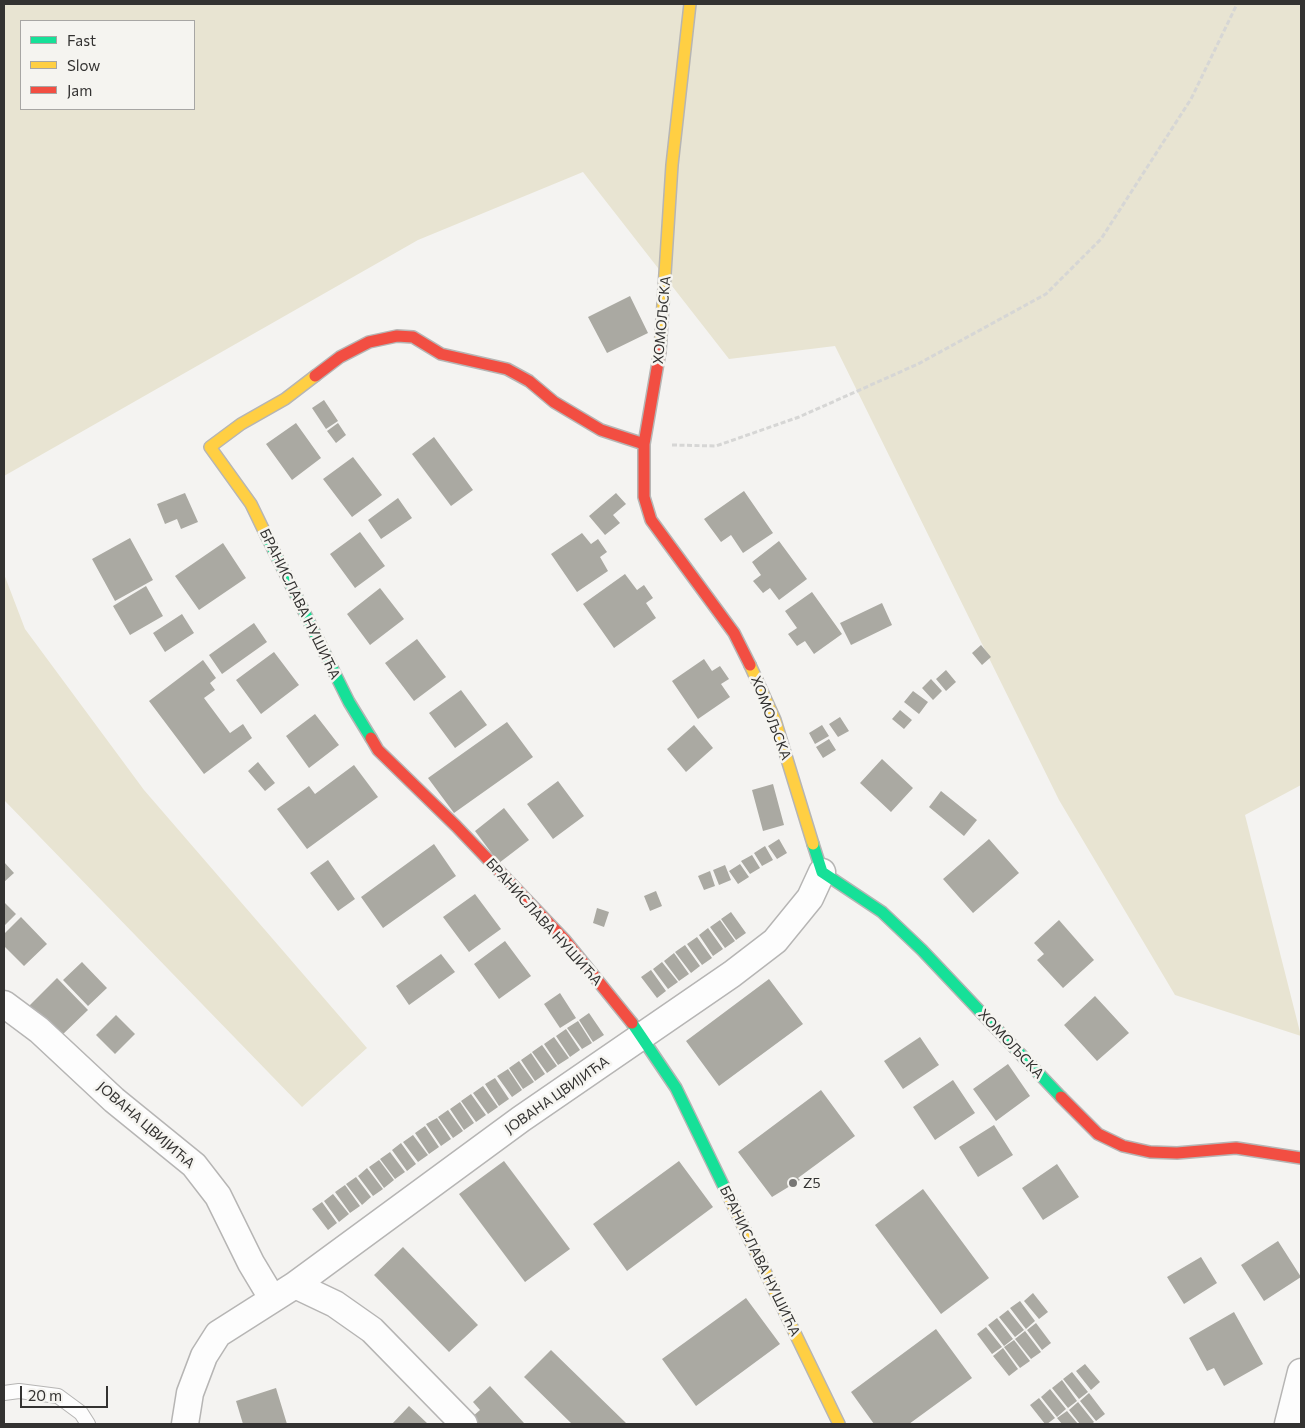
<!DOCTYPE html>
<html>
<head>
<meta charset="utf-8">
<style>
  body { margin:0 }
  #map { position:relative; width:1305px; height:1428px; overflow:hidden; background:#f4f3f1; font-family:Commissioner,sans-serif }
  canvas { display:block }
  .frame { position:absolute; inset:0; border:5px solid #333231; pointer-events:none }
  .legend { position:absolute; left:20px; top:20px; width:175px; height:90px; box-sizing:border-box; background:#f5f4f0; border:1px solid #a7a6a4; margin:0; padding:6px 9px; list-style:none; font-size:15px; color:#333231 }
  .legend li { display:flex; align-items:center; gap:10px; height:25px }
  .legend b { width:25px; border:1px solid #a7a6a4 }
  .scale { position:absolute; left:20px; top:1386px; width:88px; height:22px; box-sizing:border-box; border:2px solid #333231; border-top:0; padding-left:6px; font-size:15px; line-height:18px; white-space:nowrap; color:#333231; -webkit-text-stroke:4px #f5f4f0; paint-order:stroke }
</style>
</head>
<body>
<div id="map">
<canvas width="1305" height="1428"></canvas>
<div class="frame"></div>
<ul class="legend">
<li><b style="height:6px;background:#16e098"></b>Fast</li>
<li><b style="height:6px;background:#ffcf43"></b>Slow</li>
<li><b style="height:6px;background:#f24e42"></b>Jam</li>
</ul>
<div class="scale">20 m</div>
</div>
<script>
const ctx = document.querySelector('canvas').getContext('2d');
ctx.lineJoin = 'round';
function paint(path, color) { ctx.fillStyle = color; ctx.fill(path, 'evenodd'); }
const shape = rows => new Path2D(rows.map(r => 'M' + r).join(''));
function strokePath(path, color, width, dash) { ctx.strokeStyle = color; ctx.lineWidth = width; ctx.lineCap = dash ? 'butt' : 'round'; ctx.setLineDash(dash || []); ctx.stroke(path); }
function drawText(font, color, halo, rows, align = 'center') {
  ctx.font = font + ' Commissioner,sans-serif'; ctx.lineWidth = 5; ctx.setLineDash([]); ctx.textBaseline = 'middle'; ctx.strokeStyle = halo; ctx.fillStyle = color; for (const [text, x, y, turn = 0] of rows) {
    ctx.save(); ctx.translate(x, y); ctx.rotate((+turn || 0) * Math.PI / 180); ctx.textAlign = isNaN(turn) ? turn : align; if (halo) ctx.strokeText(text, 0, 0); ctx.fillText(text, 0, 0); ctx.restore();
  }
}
const green = shape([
  [4,4,1301,4,1301,785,1245,815,1301,1036,1175,995,1059,800,835,346,729,359,583,172,418,240,4,476],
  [21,21,194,21,194,109,21,109],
  [4,574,25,629,144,790,367,1048,302,1107,4,800]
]);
const building = shape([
  [630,296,648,333,607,353,588,317],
  [324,400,338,421,326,429,312,408],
  [296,423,321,458,292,480,266,444],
  [338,423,346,435,336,443,327,431],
  [434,437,473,490,451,506,412,454],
  [353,457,382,495,352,517,323,479],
  [744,491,773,533,743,553,731,535,721,542,704,519],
  [185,493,198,522,181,529,177,519,165,524,157,504],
  [616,493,626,504,613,515,620,523,605,535,589,516],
  [398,498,412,518,381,539,368,520],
  [360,532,385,566,355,588,330,554],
  [582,533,591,544,598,539,607,552,600,557,608,571,577,592,551,554],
  [130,538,153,580,115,601,92,559],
  [779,541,807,579,779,600,770,588,763,593,753,581,761,575,752,562],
  [223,543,246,578,199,610,175,576],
  [625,574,637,590,644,585,653,598,646,603,656,618,614,648,583,604],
  [146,586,163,616,130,635,113,606],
  [380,588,404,619,370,645,347,614],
  [812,592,842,634,814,654,805,641,797,646,788,634,797,628,785,611],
  [882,603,892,625,851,645,840,623],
  [182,614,194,633,165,652,153,633],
  [254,623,267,642,222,674,209,655],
  [417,639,446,677,414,701,385,663],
  [981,645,991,657,982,665,972,653],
  [274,652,299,685,261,714,236,680],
  [704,659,712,671,720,666,729,679,721,684,730,697,698,719,672,681],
  [203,660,216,678,210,683,215,690,204,698,230,733,243,724,252,738,204,774,149,701],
  [946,670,956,682,946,691,936,679],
  [931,679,942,691,933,700,922,688],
  [461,690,487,725,455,748,429,713],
  [913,691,928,702,919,714,904,702],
  [900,710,912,720,904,729,892,719],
  [315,714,339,745,309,768,286,736],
  [840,717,849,731,838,737,829,724],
  [507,722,533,757,454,813,428,778],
  [694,725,713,748,686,772,667,749],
  [822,725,829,736,815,744,809,733],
  [829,739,836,750,823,758,816,747],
  [882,759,913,788,891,812,860,783],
  [258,762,275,783,265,791,248,771],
  [354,765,378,797,307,849,277,809,309,786,315,794],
  [558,781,584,816,553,839,527,804],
  [773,784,784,825,763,831,752,790],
  [941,791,977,820,964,836,929,807],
  [504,808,529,840,499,863,475,831],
  [779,839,787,853,777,859,768,846],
  [989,839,1019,873,973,913,943,879],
  [434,844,456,876,383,928,361,897],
  [765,846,773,860,762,866,754,853],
  [752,855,760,868,750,874,741,861],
  [328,860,355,899,338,911,310,873],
  [4,862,14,873,4,882],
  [740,864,749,877,738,884,729,871],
  [725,865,731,880,719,885,713,870],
  [710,871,715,886,704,890,698,876],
  [656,891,662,906,650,911,644,896],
  [475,894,501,929,469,952,443,917],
  [4,902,16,914,4,926],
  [597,908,609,912,604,927,593,923],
  [731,912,746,933,736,940,721,919],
  [21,917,47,944,24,966,4,946,4,934],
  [720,920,735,941,725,948,710,927],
  [1059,920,1094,960,1063,988,1037,960,1044,954,1034,943],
  [708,928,723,949,713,956,699,935],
  [697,937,712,958,702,965,687,944],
  [505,941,531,976,499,999,474,964],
  [685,945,700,966,691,973,675,952],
  [674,953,689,974,679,981,664,961],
  [441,954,455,972,409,1005,396,986],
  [82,962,107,988,88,1006,63,980],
  [662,962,678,982,668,989,653,969],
  [651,970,666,991,657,998,641,977],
  [57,978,88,1010,60,1037,29,1006],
  [769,979,803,1024,719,1086,686,1041],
  [560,993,576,1018,560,1028,544,1004],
  [1095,996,1129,1033,1097,1061,1064,1025],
  [589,1013,604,1035,593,1042,579,1020],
  [116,1015,135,1034,115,1054,96,1035],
  [578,1021,592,1043,582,1049,567,1028],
  [566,1029,580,1050,570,1057,556,1036],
  [554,1037,569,1058,558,1065,544,1044],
  [920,1037,939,1065,903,1089,884,1061],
  [542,1045,557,1066,547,1073,532,1052],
  [531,1053,545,1074,535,1081,521,1060],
  [519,1061,534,1082,523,1089,509,1068],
  [1008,1064,1030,1096,996,1121,973,1089],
  [508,1069,522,1090,512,1097,497,1076],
  [495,1078,509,1099,499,1106,485,1084],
  [953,1080,975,1113,935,1140,913,1107],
  [483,1086,498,1107,488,1114,473,1093],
  [821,1090,855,1136,798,1178,800,1180,772,1197,738,1152],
  [471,1094,486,1115,476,1122,461,1101],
  [460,1102,474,1123,464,1130,450,1109],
  [448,1110,463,1131,453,1138,438,1117],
  [437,1118,451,1139,441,1146,426,1124],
  [994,1125,1013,1155,978,1177,959,1147],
  [425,1126,439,1147,429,1154,415,1133],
  [413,1135,428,1155,418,1162,403,1142],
  [401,1143,416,1164,407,1171,392,1150],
  [390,1152,405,1172,395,1179,380,1159],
  [379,1160,394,1180,384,1188,369,1167],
  [504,1161,570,1249,525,1282,459,1194],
  [679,1161,713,1207,627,1271,593,1224],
  [1057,1164,1079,1197,1043,1220,1022,1188],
  [367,1168,383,1189,373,1196,358,1176],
  [356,1177,371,1197,362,1205,346,1184],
  [345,1185,360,1206,350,1213,335,1192],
  [923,1189,989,1278,941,1314,875,1225],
  [333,1194,349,1214,339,1222,324,1201],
  [322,1202,337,1223,328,1230,312,1209],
  [1278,1241,1301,1277,1264,1301,1241,1265],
  [403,1247,478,1325,449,1352,374,1275],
  [1201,1257,1217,1283,1184,1304,1167,1277],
  [1033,1293,1048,1312,1039,1319,1024,1301],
  [746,1298,780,1344,696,1406,662,1359],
  [1020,1301,1035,1321,1026,1329,1010,1308],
  [1008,1310,1024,1330,1015,1337,999,1317],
  [1234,1312,1263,1364,1224,1386,1214,1368,1207,1371,1189,1338],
  [997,1318,1013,1339,1004,1346,988,1325],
  [1036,1323,1051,1343,1042,1350,1027,1330],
  [986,1327,1002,1347,992,1354,977,1334],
  [936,1329,972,1378,909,1424,874,1424,851,1392],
  [1025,1331,1041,1352,1031,1359,1015,1339],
  [1014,1340,1030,1361,1020,1368,1004,1347],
  [1003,1348,1018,1369,1009,1376,993,1356],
  [551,1350,626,1423,624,1424,572,1424,524,1377],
  [1085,1364,1100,1382,1091,1390,1076,1371],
  [1072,1372,1088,1392,1079,1399,1063,1379],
  [1062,1380,1077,1401,1068,1408,1052,1388],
  [490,1386,524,1423,523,1424,478,1424,472,1417,480,1410,473,1402],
  [276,1388,287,1424,243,1424,236,1401],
  [1050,1389,1066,1409,1057,1417,1041,1397],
  [1089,1393,1105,1414,1096,1421,1080,1401],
  [1039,1398,1055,1418,1047,1424,1045,1424,1030,1405],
  [1078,1402,1094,1422,1092,1424,1080,1424,1069,1410],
  [409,1406,428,1424,392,1424],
  [1067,1411,1078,1424,1062,1424,1057,1418]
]);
const path = shape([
  [672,445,716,446,799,417,918,364,1046,294,1101,239,1191,99,1237,4]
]);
const lane = shape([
  [4,1393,19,1391,58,1396,81,1413,88,1424]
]);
const street = shape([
  [4,1004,39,1030,114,1100,194,1165,218,1196,251,1263,272,1298],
  [295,1285,335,1304,372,1330,464,1424],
  [185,1424,190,1393,204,1356,218,1334,295,1285,521,1119,732,974,775,941,810,898,822,872],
  [1288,1424,1301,1372]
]);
const fast = shape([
  [266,535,349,702,371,738],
  [813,844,822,872,882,912,922,950,1061,1097],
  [632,1023,676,1088,726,1191]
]);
const slow = shape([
  [660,351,672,165,690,4],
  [266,535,251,504,210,447,241,424,285,399,315,376],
  [750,665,775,720,813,844],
  [726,1191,839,1424]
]);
const jam = shape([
  [660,351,644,444,644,497,651,520,734,633,750,665],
  [315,376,340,357,369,342,397,336,413,337,441,354,507,369,529,381,554,402,601,430,644,444],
  [371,738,378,750,456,826,564,939,632,1023],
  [1061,1097,1098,1134,1123,1146,1150,1152,1177,1153,1236,1148,1301,1158]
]);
const markers = [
  [793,1183,5,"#777674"]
];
const streetNames = [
  ["ХОМОЉСКА",662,320,-85],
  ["БРАНИСЛАВА НУШИЋА",300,604,64],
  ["ХОМОЉСКА",771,718,69],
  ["БРАНИСЛАВА НУШИЋА",544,922,48],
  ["ХОМОЉСКА",1011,1044,47],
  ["ЈОВАНА ЦВИЈИЋА",557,1095,-35],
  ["ЈОВАНА ЦВИЈИЋА",146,1125,41],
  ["БРАНИСЛАВА НУШИЋА",760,1261,64]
];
const poiNames = [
  ["Z5",803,1183]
];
paint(green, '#e8e4d2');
paint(building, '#aaa9a2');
strokePath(lane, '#b6b5b4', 16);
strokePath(street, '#b6b5b4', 29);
strokePath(fast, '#b6b5b4', 14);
strokePath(slow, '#b6b5b4', 14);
strokePath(jam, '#b6b5b4', 14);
strokePath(path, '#d6d6d5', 3, [5, 2.5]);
strokePath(lane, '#fdfdfd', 14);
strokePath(street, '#fdfdfd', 26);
strokePath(fast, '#16e098', 11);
strokePath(slow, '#ffcf43', 11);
strokePath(jam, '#f24e42', 11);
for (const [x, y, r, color] of markers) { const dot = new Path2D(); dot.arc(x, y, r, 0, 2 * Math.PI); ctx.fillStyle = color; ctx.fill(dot); strokePath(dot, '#f5f4f0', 2); }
drawText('14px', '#333231', '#f5f4f0', streetNames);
drawText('14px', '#333231', '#f5f4f0', poiNames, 'left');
</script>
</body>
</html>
